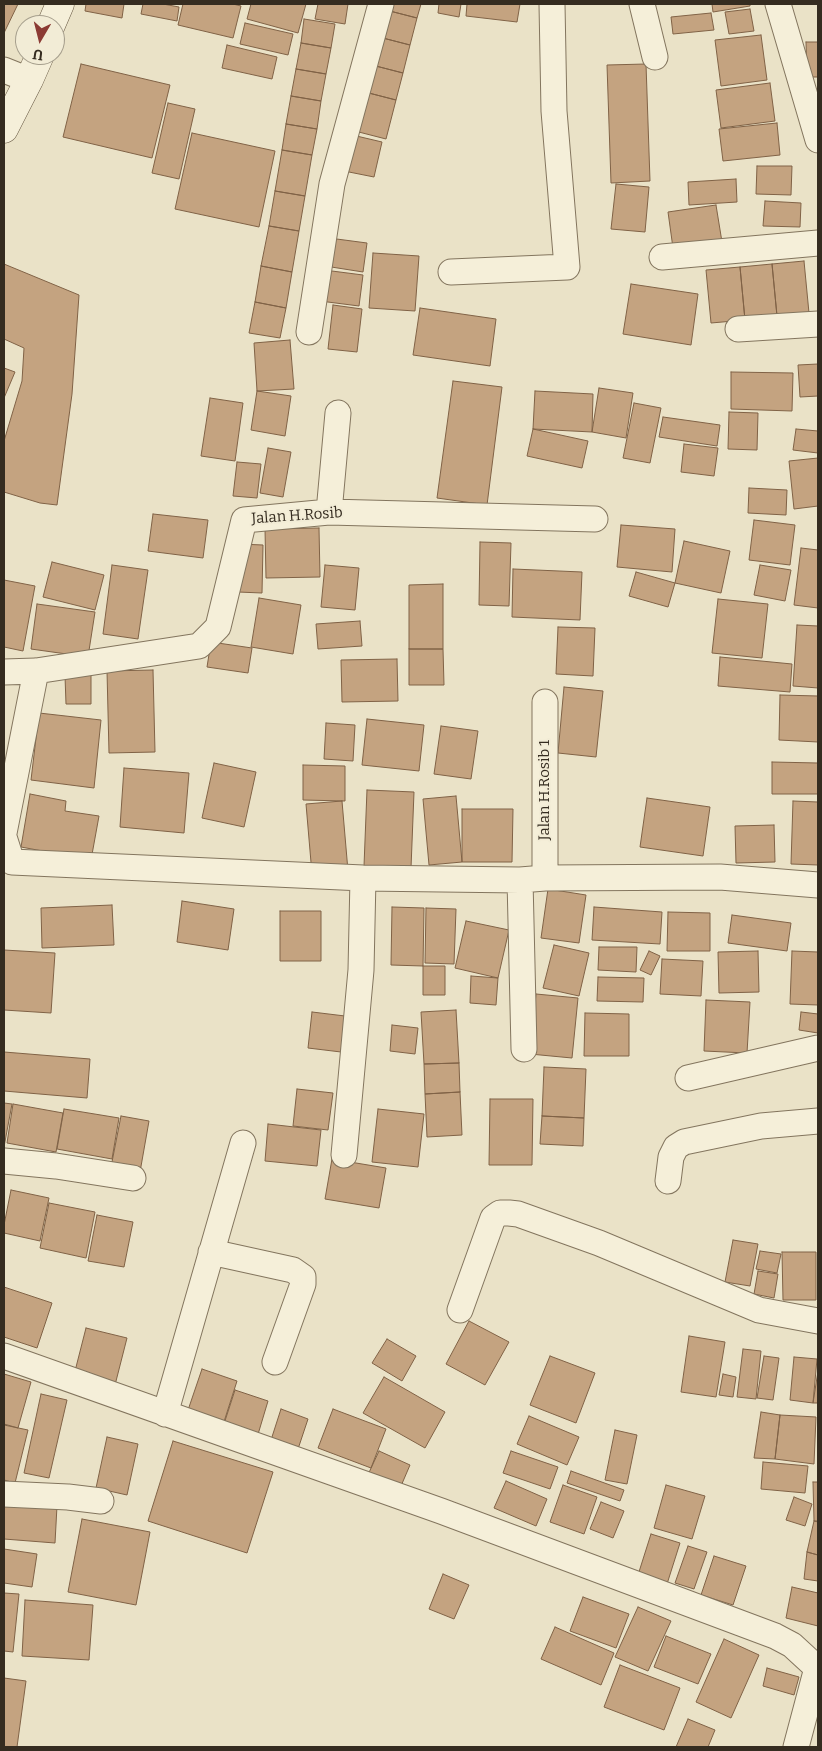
<!DOCTYPE html>
<html>
<head>
<meta charset="utf-8">
<style>
  body { margin:0 }
  #map { position:relative; width:822px; height:1751px; overflow:hidden; background:#eae2c7; font-family:Bitter,serif }
  canvas { display:block }
  .frame { position:absolute; inset:0; border:5px solid #352c20; pointer-events:none }
  .north { position:absolute; left:15px; top:15px; width:50px; height:50px; box-sizing:border-box; background:#f2ecd6; border:1px solid #a69f8d; border-radius:50%; rotate:188deg; font-size:14px; font-weight:700; line-height:20px; text-align:center; color:#352c20 }
  .north::after { content:''; display:block; margin:auto; width:18px; height:22px; background:#8c3b34; clip-path:polygon(50% 0,100% 100%,50% 72%,0 100%) }
</style>
</head>
<body>
<div id="map">
<canvas width="822" height="1751"></canvas>
<div class="frame"></div>
<div class="north">U</div>
</div>
<script>
const ctx = document.querySelector('canvas').getContext('2d');
ctx.lineJoin = 'round';
function paint(path, color) { ctx.fillStyle = color; ctx.fill(path, 'evenodd'); }
const shape = rows => new Path2D(rows.map(r => 'M' + r).join(''));
function strokePath(path, color, width, dash) { ctx.strokeStyle = color; ctx.lineWidth = width; ctx.lineCap = dash ? 'butt' : 'round'; ctx.setLineDash(dash || []); ctx.stroke(path); }
function drawText(font, color, halo, rows, align = 'center') {
  ctx.font = font + ' Bitter,serif'; ctx.lineWidth = 4; ctx.setLineDash([]); ctx.textBaseline = 'middle'; ctx.strokeStyle = halo; ctx.fillStyle = color; for (const [text, x, y, turn = 0] of rows) {
    ctx.save(); ctx.translate(x, y); ctx.rotate((+turn || 0) * Math.PI / 180); ctx.textAlign = isNaN(turn) ? turn : align; if (halo) ctx.strokeText(text, 0, 0); ctx.fillText(text, 0, 0); ctx.restore();
  }
}
const building = shape([
  [4,4,18,4,4,33,4,4],
  [86,4,124,4,122,18,85,11,86,4],
  [143,4,163,4,179,7,177,21,141,14,143,4],
  [183,4,233,4,241,6,233,38,178,25,183,4],
  [251,4,306,4,298,33,247,19,251,4],
  [318,4,348,4,345,24,315,19,318,4],
  [383,4,421,4,417,18,382,9,383,4],
  [439,4,461,4,459,17,438,13,439,4],
  [467,4,520,4,517,22,466,16,467,4],
  [712,4,750,4,750,6,713,12,712,4],
  [382,9,417,18,410,45,375,36,382,9],
  [750,9,754,31,729,34,725,12,750,9],
  [711,13,714,30,673,34,671,17,711,13],
  [304,19,335,24,331,48,301,43,304,19],
  [245,23,293,34,288,55,240,44,245,23],
  [761,35,767,80,721,86,715,40,761,35],
  [375,36,410,45,403,73,368,64,375,36],
  [806,42,818,42,818,77,807,77,806,42],
  [301,43,331,48,326,74,296,69,301,43],
  [227,45,277,57,272,79,222,68,227,45],
  [81,64,170,85,152,158,63,137,81,64],
  [368,64,403,73,396,100,361,91,368,64],
  [646,64,650,181,611,183,607,65,646,64],
  [296,69,326,74,321,101,291,96,296,69],
  [770,83,775,121,721,128,716,90,770,83],
  [361,91,396,100,386,139,351,130,361,91],
  [291,96,321,101,317,129,286,124,291,96],
  [168,103,195,109,179,179,152,173,168,103],
  [777,123,780,155,723,161,719,129,777,123],
  [286,124,317,129,312,155,282,150,286,124],
  [192,133,275,151,259,227,175,209,192,133],
  [348,134,382,142,374,177,339,170,348,134],
  [282,150,312,155,305,196,275,191,282,150],
  [757,166,792,166,791,195,756,194,757,166],
  [736,179,737,202,689,205,688,182,736,179],
  [616,184,649,187,645,232,611,229,616,184],
  [275,191,305,196,299,231,269,226,275,191],
  [765,201,801,203,800,227,763,226,765,201],
  [716,205,722,242,673,248,668,212,716,205],
  [269,226,299,231,292,272,261,266,269,226],
  [329,238,367,243,363,272,325,266,329,238],
  [373,253,419,256,415,311,369,308,373,253],
  [804,261,809,313,777,316,772,264,804,261],
  [4,264,79,295,72,394,57,505,40,503,4,492,4,441,22,381,24,348,4,339,4,264],
  [772,264,777,316,745,320,740,267,772,264],
  [261,266,292,272,286,308,255,302,261,266],
  [740,267,745,320,711,323,706,270,740,267],
  [324,270,363,275,359,306,320,301,324,270],
  [631,284,698,294,691,345,623,334,631,284],
  [255,302,286,308,280,338,249,333,255,302],
  [333,305,362,309,357,352,328,349,333,305],
  [420,308,496,319,490,366,413,355,420,308],
  [290,340,294,389,257,391,254,343,290,340],
  [818,364,818,396,800,397,798,365,818,364],
  [4,368,15,372,4,398,4,368],
  [731,372,793,373,792,411,731,409,731,372],
  [453,381,502,387,487,505,437,498,453,381],
  [599,388,633,393,626,438,592,432,599,388],
  [257,391,291,396,285,436,251,430,257,391],
  [535,391,593,394,592,432,533,429,535,391],
  [210,398,243,403,235,461,201,456,210,398],
  [634,403,661,408,650,463,623,458,634,403],
  [729,412,758,413,757,450,728,449,729,412],
  [663,417,720,425,717,446,659,437,663,417],
  [533,429,588,441,582,468,527,456,533,429],
  [796,429,818,431,818,453,793,450,796,429],
  [684,444,718,448,714,476,681,472,684,444],
  [268,448,291,452,283,497,260,493,268,448],
  [818,458,818,506,794,509,789,461,818,458],
  [237,462,261,464,257,498,233,496,237,462],
  [749,488,787,490,786,515,748,513,749,488],
  [153,514,208,520,203,558,148,551,153,514],
  [754,520,795,525,790,565,749,560,754,520],
  [621,525,675,529,672,572,617,567,621,525],
  [319,528,320,577,266,578,265,529,319,528],
  [684,541,730,551,721,593,675,583,684,541],
  [480,542,511,543,509,606,479,605,480,542],
  [239,544,263,545,262,593,238,592,239,544],
  [801,548,818,550,818,608,794,605,801,548],
  [52,562,104,575,95,610,43,597,52,562],
  [112,565,148,570,138,639,103,634,112,565],
  [325,565,359,568,355,610,321,607,325,565],
  [760,565,791,570,785,601,754,595,760,565],
  [513,569,582,572,580,620,512,617,513,569],
  [636,572,675,583,668,607,629,596,636,572],
  [4,580,35,586,23,651,4,647,4,580],
  [443,584,443,649,409,649,409,585,443,584],
  [259,598,301,605,293,654,251,647,259,598],
  [718,599,768,604,762,658,712,653,718,599],
  [37,604,95,612,88,657,31,649,37,604],
  [360,621,362,646,318,649,316,624,360,621],
  [797,625,818,626,818,688,793,686,797,625],
  [558,627,595,628,593,676,556,674,558,627],
  [211,642,252,648,248,673,207,667,211,642],
  [409,649,443,649,444,685,409,685,409,649],
  [720,657,792,664,790,692,718,686,720,657],
  [397,659,398,701,342,702,341,660,397,659],
  [153,670,155,752,109,753,107,671,153,670],
  [91,675,91,704,66,704,65,676,91,675],
  [564,687,603,691,596,757,558,753,564,687],
  [780,695,818,696,818,742,779,740,780,695],
  [39,713,101,720,94,788,31,780,39,713],
  [367,719,424,725,419,771,362,765,367,719],
  [326,723,355,725,353,761,324,759,326,723],
  [441,726,478,731,471,779,434,774,441,726],
  [772,762,818,763,818,794,772,794,772,762],
  [214,763,256,772,244,827,202,818,214,763],
  [303,765,345,766,345,801,303,800,303,765],
  [124,768,189,773,184,833,120,827,124,768],
  [367,790,414,792,411,868,364,866,367,790],
  [30,794,66,801,65,811,99,816,91,860,21,847,30,794],
  [456,796,462,862,429,865,423,799,456,796],
  [647,798,710,807,703,856,640,847,647,798],
  [342,801,348,871,312,874,306,804,342,801],
  [793,801,818,802,818,865,791,864,793,801],
  [462,809,513,809,512,862,462,862,462,809],
  [774,825,775,862,736,863,735,826,774,825],
  [548,889,586,895,579,943,541,938,548,889],
  [182,901,234,909,228,950,177,942,182,901],
  [112,905,114,945,42,948,41,908,112,905],
  [392,907,424,908,423,966,391,965,392,907],
  [594,907,662,912,660,944,592,940,594,907],
  [426,908,456,909,454,964,425,963,426,908],
  [280,911,321,911,321,961,280,961,280,911],
  [668,912,710,913,710,951,667,951,668,912],
  [732,915,791,923,787,951,728,943,732,915],
  [466,921,509,930,498,978,455,968,466,921],
  [554,945,589,953,579,996,543,988,554,945],
  [599,947,637,947,636,972,598,970,599,947],
  [4,950,55,953,51,1013,4,1010,4,950],
  [649,951,660,956,651,975,640,970,649,951],
  [758,951,759,992,719,993,718,952,758,951],
  [792,951,818,952,818,1005,790,1004,792,951],
  [662,959,703,961,701,996,660,994,662,959],
  [423,966,445,966,445,995,423,995,423,966],
  [471,976,498,978,496,1005,470,1003,471,976],
  [598,977,644,978,643,1002,597,1001,598,977],
  [536,994,578,998,572,1058,530,1054,536,994],
  [706,1000,750,1002,747,1053,704,1051,706,1000],
  [456,1010,459,1063,424,1064,421,1012,456,1010],
  [312,1012,345,1016,341,1052,308,1048,312,1012],
  [801,1012,818,1014,818,1033,799,1030,801,1012],
  [585,1013,629,1014,629,1056,584,1056,585,1013],
  [392,1025,418,1028,415,1054,390,1051,392,1025],
  [4,1052,90,1059,87,1098,4,1091,4,1052],
  [459,1063,460,1092,425,1094,424,1064,459,1063],
  [544,1067,586,1069,584,1118,542,1116,544,1067],
  [297,1089,333,1093,328,1130,293,1126,297,1089],
  [460,1092,462,1135,427,1137,425,1094,460,1092],
  [490,1099,533,1099,532,1165,489,1165,490,1099],
  [4,1103,12,1104,4,1147,4,1103],
  [13,1104,63,1113,56,1152,7,1143,13,1104],
  [64,1109,119,1118,112,1159,57,1149,64,1109],
  [378,1109,424,1114,418,1167,372,1162,378,1109],
  [121,1116,149,1121,140,1172,111,1167,121,1116],
  [542,1116,584,1118,583,1146,540,1144,542,1116],
  [268,1124,321,1130,317,1166,265,1161,268,1124],
  [332,1159,386,1168,379,1208,325,1199,332,1159],
  [11,1190,49,1198,40,1241,4,1233,4,1225,11,1190],
  [49,1203,95,1212,86,1258,40,1248,49,1203],
  [97,1215,133,1222,124,1267,88,1261,97,1215],
  [733,1240,758,1244,750,1286,725,1282,733,1240],
  [760,1251,781,1254,777,1273,756,1269,760,1251],
  [782,1252,816,1252,816,1300,783,1300,782,1252],
  [758,1271,778,1274,774,1298,754,1294,758,1271],
  [4,1287,52,1303,37,1348,4,1337,4,1287],
  [469,1321,509,1342,485,1385,446,1364,469,1321],
  [86,1328,127,1338,115,1385,74,1375,86,1328],
  [689,1336,725,1342,716,1397,681,1392,689,1336],
  [387,1339,416,1356,402,1381,372,1363,387,1339],
  [743,1349,761,1351,756,1399,737,1397,743,1349],
  [550,1356,595,1373,576,1423,530,1405,550,1356],
  [764,1356,779,1358,773,1400,757,1398,764,1356],
  [794,1357,817,1359,813,1403,790,1400,794,1357],
  [202,1369,237,1381,222,1428,186,1416,202,1369],
  [818,1371,818,1403,813,1403,818,1371],
  [4,1374,31,1382,18,1428,4,1424,4,1374],
  [723,1374,736,1377,733,1397,719,1395,723,1374],
  [384,1377,445,1412,425,1448,363,1413,384,1377],
  [235,1390,268,1401,256,1441,222,1430,235,1390],
  [41,1394,67,1400,49,1478,24,1473,41,1394],
  [281,1409,308,1419,298,1449,271,1440,281,1409],
  [333,1409,386,1429,371,1468,318,1448,333,1409],
  [761,1412,780,1415,775,1459,754,1458,761,1412],
  [780,1415,816,1417,814,1464,775,1459,780,1415],
  [529,1416,579,1437,567,1465,517,1444,529,1416],
  [4,1425,28,1430,15,1483,4,1480,4,1425],
  [615,1430,637,1435,627,1484,605,1480,615,1430],
  [107,1437,138,1444,127,1495,96,1488,107,1437],
  [173,1441,273,1472,247,1553,148,1521,173,1441],
  [379,1451,410,1465,398,1493,366,1479,379,1451],
  [511,1451,558,1467,550,1489,503,1473,511,1451],
  [763,1462,808,1466,805,1493,761,1489,763,1462],
  [571,1471,624,1490,620,1501,567,1483,571,1471],
  [506,1481,547,1499,536,1526,494,1508,506,1481],
  [813,1482,818,1482,818,1521,814,1521,813,1482],
  [563,1485,597,1497,584,1534,550,1522,563,1485],
  [666,1485,705,1496,692,1539,654,1528,666,1485],
  [794,1497,812,1504,805,1526,786,1520,794,1497],
  [4,1502,57,1506,55,1543,4,1539,4,1502],
  [601,1502,624,1511,613,1538,590,1529,601,1502],
  [82,1519,150,1532,136,1605,68,1592,82,1519],
  [814,1521,818,1522,818,1555,807,1552,814,1521],
  [651,1534,680,1543,667,1584,638,1575,651,1534],
  [688,1546,707,1552,694,1589,675,1583,688,1546],
  [4,1549,37,1554,32,1587,4,1583,4,1549],
  [807,1552,818,1555,818,1581,804,1579,807,1552],
  [714,1556,746,1566,733,1605,701,1595,714,1556],
  [443,1574,469,1585,454,1619,429,1609,443,1574],
  [792,1587,818,1593,818,1626,786,1618,792,1587],
  [4,1593,19,1594,13,1652,4,1651,4,1593],
  [583,1597,629,1614,616,1648,570,1631,583,1597],
  [25,1600,93,1605,89,1660,22,1656,25,1600],
  [638,1607,671,1621,648,1671,615,1657,638,1607],
  [555,1627,614,1653,601,1685,541,1659,555,1627],
  [666,1636,711,1654,698,1684,654,1667,666,1636],
  [724,1639,759,1655,731,1718,696,1702,724,1639],
  [620,1665,680,1688,664,1730,604,1707,620,1665],
  [767,1668,799,1677,794,1695,763,1686,767,1668],
  [4,1678,26,1681,17,1747,4,1747,4,1678],
  [688,1719,715,1730,708,1747,676,1747,688,1719]
]);
const street = shape([
  [642,4,655,57],
  [778,4,818,140],
  [4,70,29,80],
  [662,257,818,243],
  [451,272,567,267,554,111,552,4],
  [738,329,818,324],
  [309,332,332,184,381,4],
  [329,512,338,413],
  [4,672,36,671,199,646,218,627,244,520,329,512,595,519],
  [4,833,36,671],
  [4,837,12,862,363,878,520,880,545,878,720,877,818,885],
  [545,878,545,702],
  [520,880,524,1049],
  [688,1078,818,1048],
  [344,1155,361,970,363,878],
  [4,1161,56,1166,133,1178],
  [668,1181,671,1157,676,1147,684,1142,761,1126,818,1121],
  [211,1252,293,1270,303,1277,303,1284,275,1362],
  [460,1310,493,1218,500,1213,509,1213,518,1214,599,1243,759,1310,818,1321],
  [4,1356,441,1511,775,1636,792,1645,817,1668,796,1747],
  [165,1414,243,1143],
  [4,1494,68,1497,101,1501]
]);
const secondary = shape([
  [51,25,60,4],
  [4,129,29,80,40,55]
]);
const streetNames = [
  ["Jalan H.Rosib",297,516,-4],
  ["Jalan H.Rosib 1",545,790,-90]
];
paint(building, '#c4a380');
strokePath(building, '#806246', 1);
strokePath(street, '#83755e', 27);
strokePath(secondary, '#655641', 29);
strokePath(street, '#f5efd9', 25);
strokePath(secondary, '#f5efd9', 28);
drawText('15px', '#352c20', '#f2ecd6', streetNames);
</script>
</body>
</html>
